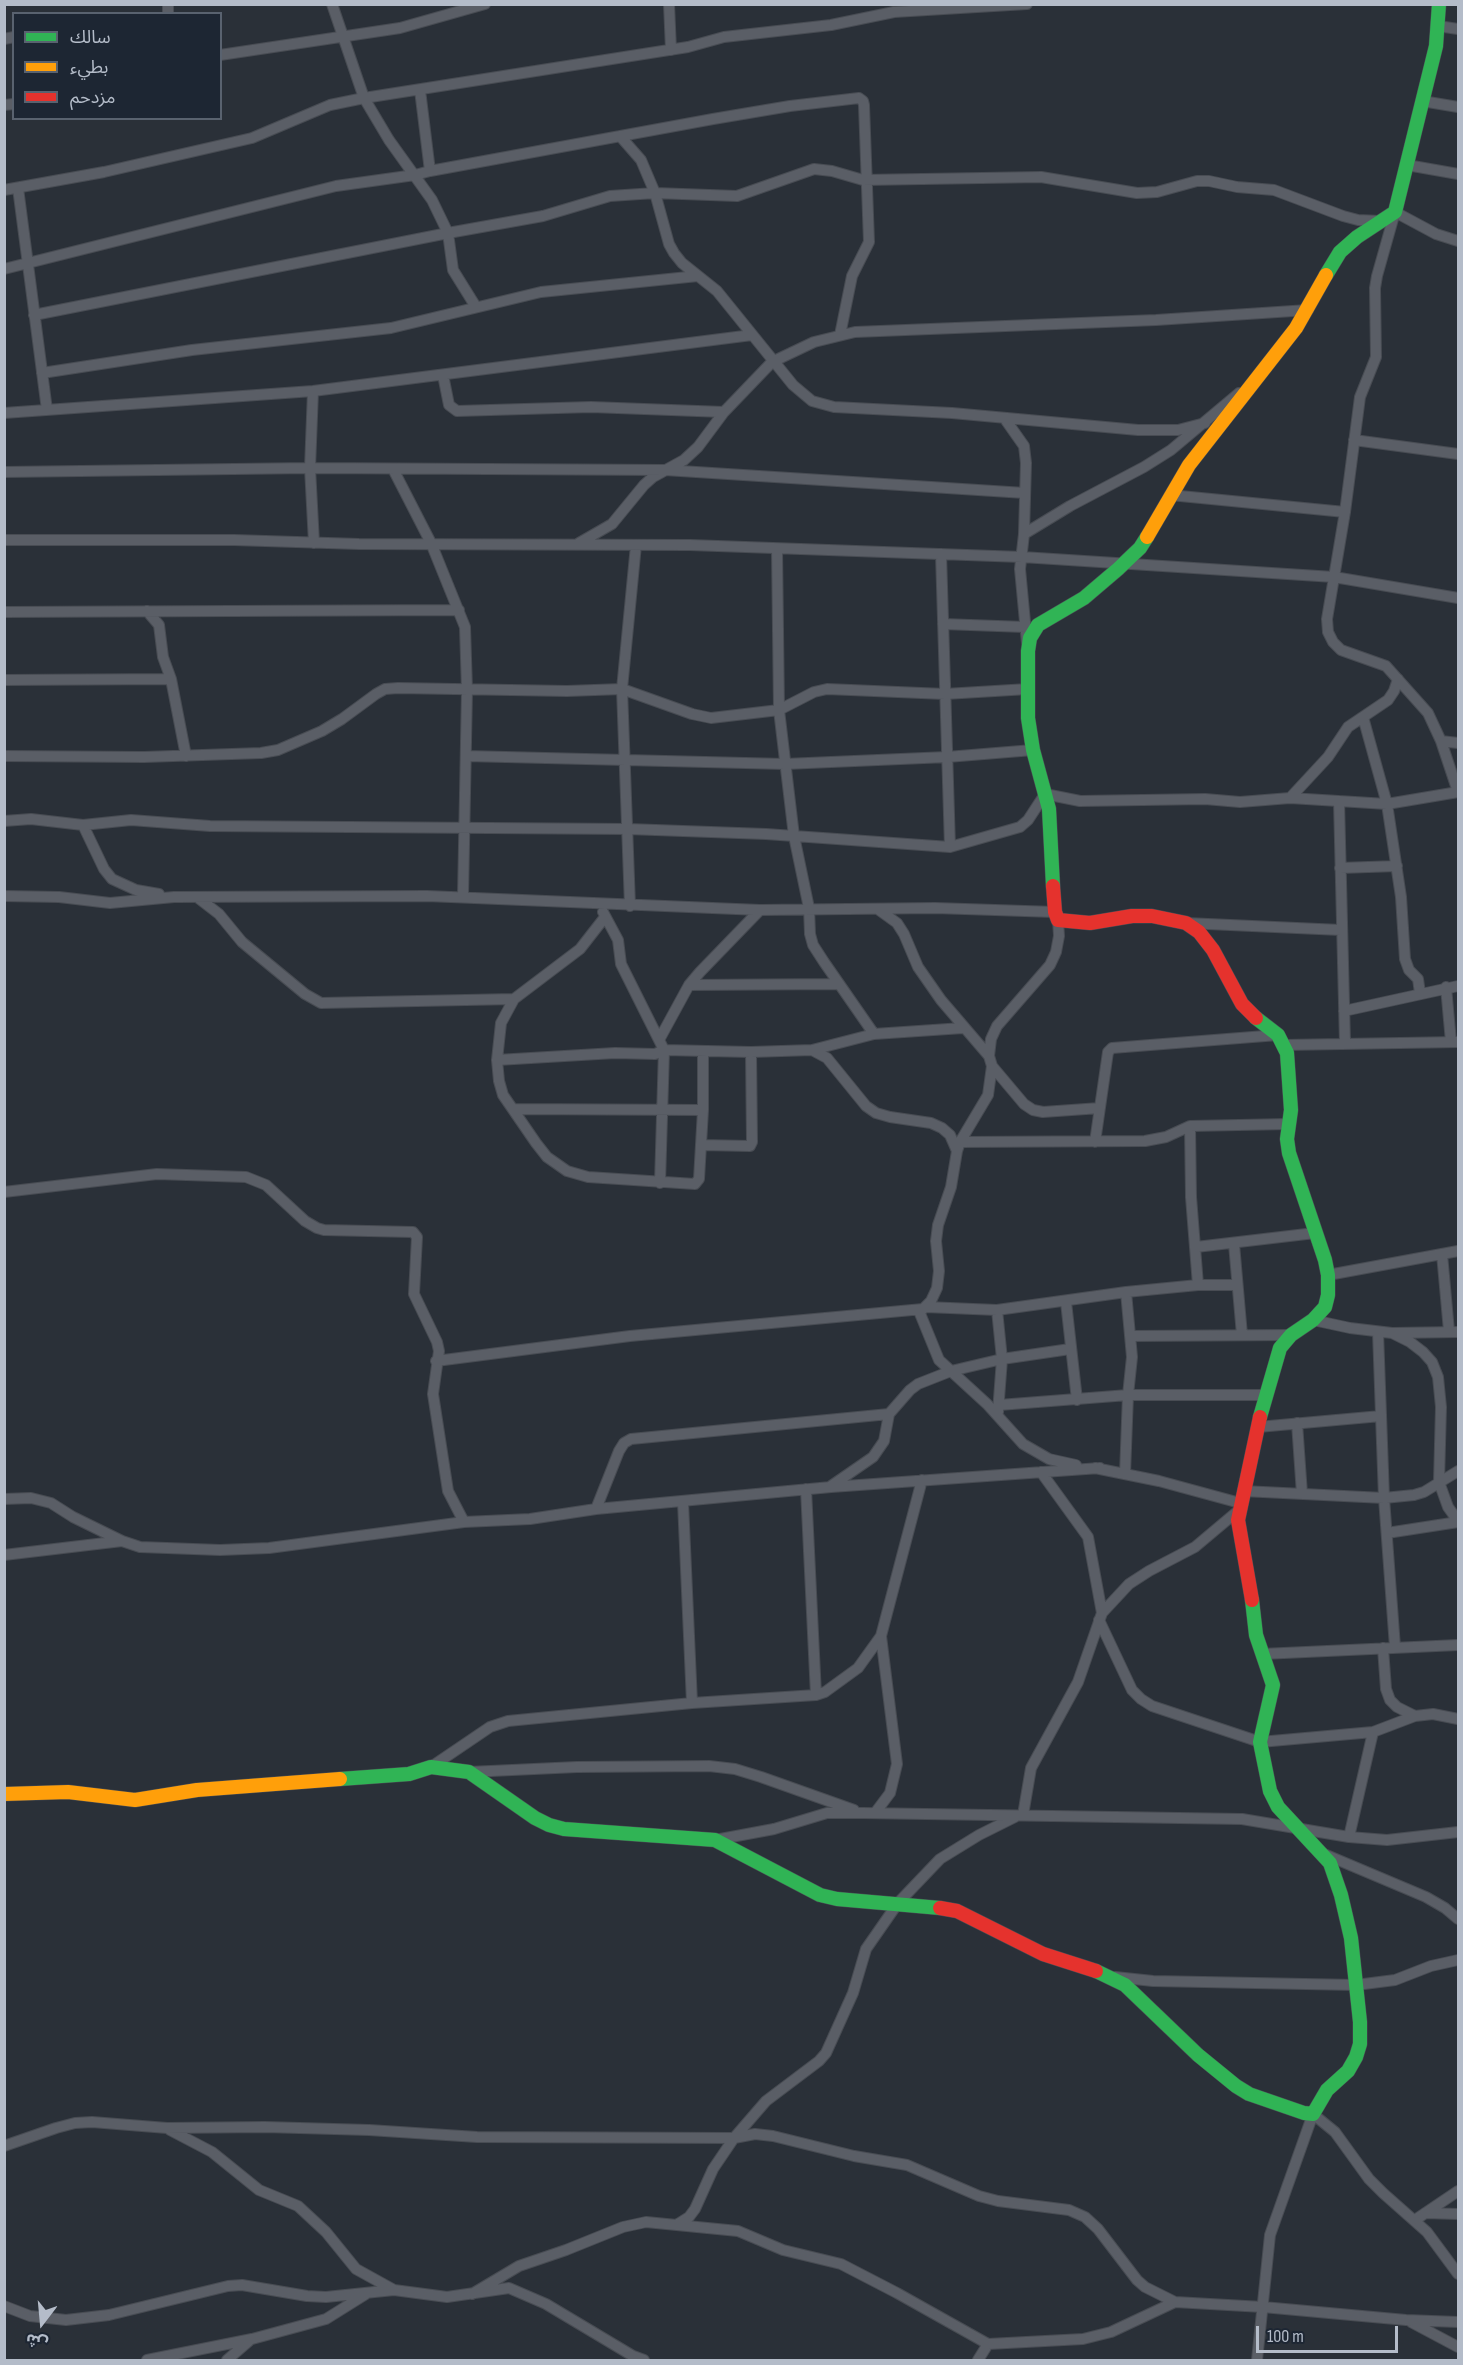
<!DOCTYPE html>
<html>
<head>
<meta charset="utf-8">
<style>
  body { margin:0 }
  #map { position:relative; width:1463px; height:2365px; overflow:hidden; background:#2a3038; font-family:"Sofia Sans Condensed","Noto Sans Arabic",sans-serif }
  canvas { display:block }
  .frame { position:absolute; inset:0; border:6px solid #b4bcc9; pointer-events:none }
  .legend { position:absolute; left:12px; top:12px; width:210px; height:108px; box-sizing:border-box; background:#1d2633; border:2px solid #59626f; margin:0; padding:8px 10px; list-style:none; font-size:18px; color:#b4bcc9 }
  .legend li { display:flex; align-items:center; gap:12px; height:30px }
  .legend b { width:30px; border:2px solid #59626f }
  .north { position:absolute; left:12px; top:2293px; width:60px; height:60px; -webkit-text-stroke:4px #1d2633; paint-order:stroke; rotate:196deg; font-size:16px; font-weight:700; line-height:24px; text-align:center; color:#b4bcc9 }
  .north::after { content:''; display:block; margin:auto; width:21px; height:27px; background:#b4bcc9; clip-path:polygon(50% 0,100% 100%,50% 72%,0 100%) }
  .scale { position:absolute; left:1256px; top:2326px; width:142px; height:27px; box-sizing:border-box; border:3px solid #b4bcc9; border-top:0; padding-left:8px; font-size:18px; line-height:21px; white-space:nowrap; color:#b4bcc9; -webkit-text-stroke:4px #1d2633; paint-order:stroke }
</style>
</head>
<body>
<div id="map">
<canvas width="1463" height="2365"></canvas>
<div class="frame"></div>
<ul class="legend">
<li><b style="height:8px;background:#30b455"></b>سالك</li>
<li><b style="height:8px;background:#ff9f0a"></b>بطيء</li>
<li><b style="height:8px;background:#e5322d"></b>مزدحم</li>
</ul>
<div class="north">ش</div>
<div class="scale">100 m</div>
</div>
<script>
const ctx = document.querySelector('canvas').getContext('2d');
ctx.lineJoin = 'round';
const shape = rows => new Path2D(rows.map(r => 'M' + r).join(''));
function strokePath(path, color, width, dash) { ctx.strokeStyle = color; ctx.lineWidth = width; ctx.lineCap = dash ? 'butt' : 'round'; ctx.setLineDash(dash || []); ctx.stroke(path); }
const street = shape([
  [168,4,168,14],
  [332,4,364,98,389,140,432,200,448,233,453,270,476,307],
  [669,4,671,50],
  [1438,26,1458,29],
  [4,39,14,37],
  [220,55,400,28,485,4],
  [420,90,430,171],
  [1422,101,1458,107],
  [4,105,14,104],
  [620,136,641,160,655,193,669,244,674,253,682,263,717,291,793,385,812,401,834,407,952,413,1138,430,1178,430,1205,423],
  [1407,165,1458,174],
  [18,188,47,410],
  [4,190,104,172,252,138,330,105,364,98,688,47,724,37,831,25,894,12,1027,4],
  [4,269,336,186,415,175,430,171,713,119,790,106,859,98,863,101,864,105,869,242,852,276,840,335],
  [34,315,448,233,543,216,610,196,655,193,737,196,814,169,832,171,863,180,1041,177,1137,193,1157,192,1197,181,1209,181,1237,187,1274,190,1343,216,1358,220,1380,221],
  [42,373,192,350,391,328,541,292,698,276],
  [443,375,449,405,457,411,591,407,724,412],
  [313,391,310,468,314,543],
  [4,413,313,391,752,335],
  [1005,419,1024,446,1026,463,1024,534,1020,569,1027,643],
  [1354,440,1458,454],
  [393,469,431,543,465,627,467,690,463,897],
  [4,472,310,468,665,470,1025,493],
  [1170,495,1345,512],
  [1024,534,1070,506,1144,467,1171,450,1239,393],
  [4,540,234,540,359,544,690,545,1022,557,1334,577,1458,598],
  [579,543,612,524,644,485,653,477,684,460,698,447,724,412,772,362,814,342,855,332,1156,320,1308,310],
  [777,549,779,710,794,836,809,908,810,934,813,945,824,962,874,1034],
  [941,554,950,847],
  [147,611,159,625,163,657,171,679,186,756],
  [4,612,459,610],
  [943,624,1025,627],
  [4,680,171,679],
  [1363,717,1387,804,1401,897,1405,959,1409,970,1418,979,1420,993],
  [1441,741,1458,743],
  [4,756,144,757,261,753,278,750,322,731,342,719,376,694,385,689,398,688,567,691,622,689,692,714,711,718,779,710,814,692,827,689,945,694,1028,689],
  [466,756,785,764,947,757,1033,750],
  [1458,792,1441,741,1428,713,1386,666,1341,650,1333,642,1328,632,1327,619,1345,512,1360,397,1376,357,1375,288,1377,276,1395,212,1436,234,1458,241],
  [1290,798,1328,757,1348,727,1388,700,1394,691,1398,679],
  [1339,801,1345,1043],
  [4,821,31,819,83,825,131,820,210,826,628,829,766,834,950,847,1020,827,1028,820,1045,794,1080,801,1205,799,1240,802,1290,798,1387,804,1458,792],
  [83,825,104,869,112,879,136,890,159,894],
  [1340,868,1397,866],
  [4,896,59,897,110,903,174,897,427,896,760,910,935,908,1055,912],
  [197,897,219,914,242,942,305,994,321,1003,514,999],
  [630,906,622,689,636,545],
  [879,910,897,923,904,934,918,967,941,1000,989,1056,992,1066,1024,1104,1033,1110,1043,1112,1100,1108],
  [603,912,618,940,621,964,664,1050,660,1183],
  [605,917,580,949,514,999,501,1023,497,1060,499,1081,503,1095,536,1143,547,1157,567,1171,588,1177,695,1184,699,1179,703,1110,703,1051],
  [1186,923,1341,930],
  [689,985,839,984],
  [1446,987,1451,1042],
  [1344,1011,1458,986],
  [659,1040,689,985,700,972,760,910],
  [1284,1045,1458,1042],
  [812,1050,827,1058,866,1106,876,1113,890,1117,931,1123,942,1128,950,1135,957,1151],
  [989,1056,991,1039,997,1026,1050,965,1056,952,1059,936,1058,920],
  [497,1060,615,1053,655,1054,664,1050,751,1052,812,1050,874,1034,963,1028],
  [513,1109,703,1110],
  [1190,1126,1191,1197,1198,1285],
  [960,1142,1145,1141,1166,1137,1190,1126,1288,1124],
  [1095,1142,1108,1052,1112,1048,1278,1035],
  [701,1145,750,1146,752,1142,751,1052],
  [4,1192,157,1174,246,1177,266,1185,305,1221,317,1228,324,1230,413,1232,417,1237,414,1294,437,1342,439,1351,433,1394,448,1491,464,1522],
  [1234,1244,1242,1335],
  [1196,1247,1315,1233],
  [1442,1254,1449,1331],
  [1328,1275,1458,1251],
  [1066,1302,1077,1400],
  [926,1307,997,1310,1126,1292,1198,1285,1237,1285],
  [997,1310,1002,1359,998,1412],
  [919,1311,939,1360,987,1404,1023,1444,1049,1459,1076,1465],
  [1313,1320,1350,1328,1392,1333,1458,1332],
  [1378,1332,1384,1498,1395,1647],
  [1392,1333,1410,1342,1423,1352,1432,1362,1438,1377,1441,1407,1439,1482,1448,1507,1458,1521],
  [1130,1336,1291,1335],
  [436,1361,630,1336,923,1309,931,1301,937,1288,939,1271,936,1241,938,1225,951,1187,957,1151,960,1142,988,1095,992,1066],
  [999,1405,1128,1395,1265,1395],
  [1297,1423,1302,1494],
  [1258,1427,1381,1416],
  [1095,1468,1159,1481,1240,1503],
  [1041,1472,1088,1537,1102,1613],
  [1125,1474,1128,1395,1132,1357,1126,1292],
  [831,1486,873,1457,884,1441,889,1414,910,1390,918,1384,951,1371,1002,1359,1070,1349],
  [806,1489,816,1695],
  [1243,1491,1384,1498,1414,1495,1424,1492,1458,1471],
  [4,1499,31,1498,51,1503,73,1517,122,1541,140,1547,220,1550,269,1548,464,1522,530,1519,596,1509,831,1487,1100,1468],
  [683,1502,692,1703],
  [596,1509,619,1451,624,1443,631,1439,889,1414],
  [1387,1533,1458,1522],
  [4,1555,122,1541],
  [1099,1620,1132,1690,1141,1699,1152,1706,1260,1742,1373,1732,1349,1837],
  [1383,1648,1386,1689,1390,1700,1397,1707,1415,1716],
  [1262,1654,1458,1645],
  [1373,1732,1415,1716,1433,1714,1458,1719],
  [431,1767,490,1727,508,1721,692,1703,816,1695,825,1692,858,1668,881,1636,922,1480],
  [469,1772,577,1767,709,1766,735,1769,761,1777,854,1810],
  [875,1813,890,1793,897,1764,881,1636],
  [1023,1815,1031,1768,1078,1682,1102,1613,1129,1584,1149,1571,1195,1547,1239,1510],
  [715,1840,774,1829,827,1813,863,1813,1242,1819,1349,1837,1387,1840,1458,1832],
  [1324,1854,1426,1897,1445,1908,1458,1919],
  [1115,1977,1153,1981,1356,1985,1395,1980,1431,1966,1458,1960],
  [170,2130,212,2152,259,2190,298,2206,326,2232,356,2269,394,2290],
  [4,2146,56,2128,75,2123,92,2122,167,2128,265,2127,369,2130,477,2137,734,2138,755,2134,773,2136,854,2156,907,2165,979,2196,998,2201,1069,2210,1085,2217,1098,2229,1137,2280,1145,2287,1175,2302],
  [1425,2213,1458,2214],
  [1415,2220,1458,2191],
  [678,2224,689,2217,695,2209,713,2169,734,2138,766,2101,819,2061,826,2053,853,1993,866,1949,898,1903,940,1859,979,1835,1015,1817],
  [472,2294,519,2266,566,2250,623,2227,646,2222,738,2231,783,2250,841,2264,897,2293,988,2344,1083,2339,1111,2332,1175,2302,1263,2307,1406,2320,1458,2322],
  [4,2306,30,2316,66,2320,109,2315,228,2286,242,2285,307,2296,326,2297,394,2290,447,2297,509,2288,546,2304,633,2356,644,2360],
  [1411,2322,1458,2347],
  [147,2360,252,2339,326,2319,366,2294],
  [227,2360,249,2341],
  [978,2360,988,2344],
  [1257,2360,1270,2235,1313,2114,1335,2132,1369,2179,1383,2193,1427,2232,1458,2274]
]);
const fast = shape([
  [1326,275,1340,252,1357,237,1395,212,1436,46,1439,4],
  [1053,886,1049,809,1033,750,1028,718,1028,651,1030,638,1038,625,1084,598,1118,569,1140,548,1147,537],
  [1256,1018,1278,1035,1287,1053,1291,1110,1287,1139,1289,1153,1325,1260,1328,1275,1328,1295,1325,1307,1313,1320,1291,1335,1280,1348,1260,1417],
  [340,1779,409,1774,431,1767,469,1772,535,1818,549,1825,564,1829,715,1840,820,1895,837,1899,940,1908],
  [1096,1971,1125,1985,1198,2055,1236,2086,1249,2094,1304,2113,1313,2114,1327,2090,1348,2071,1356,2057,1360,2044,1360,2022,1351,1938,1341,1895,1330,1863,1278,1807,1270,1791,1260,1742,1273,1685,1256,1635,1252,1600]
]);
const slow = shape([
  [1147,537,1189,465,1296,328,1326,275],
  [4,1794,68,1792,135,1800,197,1790,340,1779]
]);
const jam = shape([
  [1053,886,1055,912,1058,920,1090,923,1132,916,1152,916,1186,923,1199,932,1213,950,1242,1004,1256,1018],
  [1252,1600,1238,1520,1260,1417],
  [940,1908,957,1911,1043,1954,1096,1971]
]);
strokePath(street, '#484c53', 12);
strokePath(fast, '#484c53', 15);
strokePath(slow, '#484c53', 15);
strokePath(jam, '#484c53', 15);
strokePath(street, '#5a5e66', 10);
strokePath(fast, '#30b455', 14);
strokePath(slow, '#ff9f0a', 14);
strokePath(jam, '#e5322d', 14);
</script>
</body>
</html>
